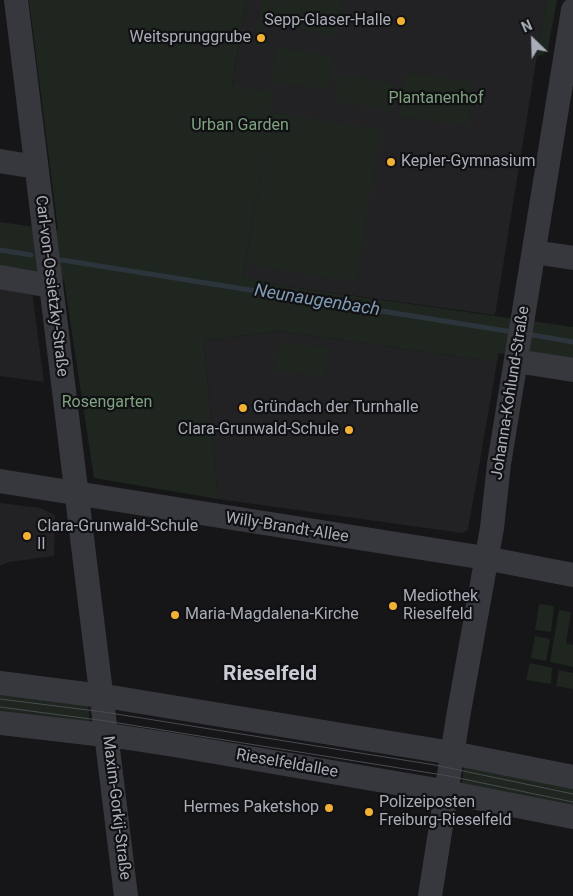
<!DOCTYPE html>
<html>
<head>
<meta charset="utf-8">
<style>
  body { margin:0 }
  #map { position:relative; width:573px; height:896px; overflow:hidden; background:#161618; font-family:Roboto,sans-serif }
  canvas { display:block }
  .north { position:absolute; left:508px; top:15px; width:50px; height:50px; -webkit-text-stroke:4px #111113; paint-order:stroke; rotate:336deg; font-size:14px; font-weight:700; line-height:20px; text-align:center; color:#a8adb8 }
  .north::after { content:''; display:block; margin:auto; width:18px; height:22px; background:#a8adb8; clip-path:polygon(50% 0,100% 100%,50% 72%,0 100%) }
</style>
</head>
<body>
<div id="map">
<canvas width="573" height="896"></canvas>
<div class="north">N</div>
</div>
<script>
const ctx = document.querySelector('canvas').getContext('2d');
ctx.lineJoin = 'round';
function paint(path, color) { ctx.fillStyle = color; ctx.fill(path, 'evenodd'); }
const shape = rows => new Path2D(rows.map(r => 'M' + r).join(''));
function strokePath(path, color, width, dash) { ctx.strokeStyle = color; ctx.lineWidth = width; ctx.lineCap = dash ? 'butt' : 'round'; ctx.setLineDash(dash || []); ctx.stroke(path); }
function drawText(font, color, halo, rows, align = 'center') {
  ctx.font = font + ' Roboto,sans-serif'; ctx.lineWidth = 4.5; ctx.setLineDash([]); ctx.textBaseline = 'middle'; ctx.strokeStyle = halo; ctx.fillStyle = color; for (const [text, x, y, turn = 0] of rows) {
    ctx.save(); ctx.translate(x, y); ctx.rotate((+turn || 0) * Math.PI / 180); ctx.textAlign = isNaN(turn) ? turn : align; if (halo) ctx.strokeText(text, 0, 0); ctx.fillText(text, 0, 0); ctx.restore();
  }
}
const built = shape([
  [246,0,546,0,495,315,284,286,243,276,273,93,232,86],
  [0,286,32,291,44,382,0,376],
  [278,331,497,362,468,530,462,533,218,499,204,341],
  [0,503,40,508,55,515,54,556,9,562,0,566]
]);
const green = shape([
  [29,0,246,0,232,85,274,93,243,276,284,286,573,327,573,366,499,353,497,362,278,331,204,341,218,499,94,478,64,280,0,268,0,222,58,230],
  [262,0,271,0,266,32,269,32,267,46,253,44,255,30,257,30],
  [274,0,342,0,336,36,270,23],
  [546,0,557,0,548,49,542,55,537,56],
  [276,48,333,56,328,89,271,81],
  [405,73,474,82,468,125,399,116],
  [339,75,394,84,391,109,335,102],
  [271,112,380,130,356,282,247,264],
  [280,341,330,349,324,377,275,369],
  [539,604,554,606,551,632,535,630],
  [559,610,571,612,566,643,573,645,573,667,550,662],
  [535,636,550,639,546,661,531,658],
  [530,663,552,668,551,684,526,680],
  [559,670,573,673,573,689,556,686],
  [0,688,87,698,91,729,0,718],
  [465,760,573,783,573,812,461,789]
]);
const stream = shape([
  [0,250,31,255],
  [62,260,513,332],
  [527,334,573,342]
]);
const minor = shape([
  [16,0,126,896],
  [0,161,36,167],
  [534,252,573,258],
  [0,277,51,286],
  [516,361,573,370],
  [0,481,485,558,573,575],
  [0,683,117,698,452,753,573,777],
  [0,723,122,737,174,745,431,789,573,817],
  [430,896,458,717,492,528,499,464,573,10]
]);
const tram = shape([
  [0,699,104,712,435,765,573,794],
  [0,707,106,721,449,776,573,802]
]);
const markers = [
  [401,21,5,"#f2b134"],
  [261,38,5,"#f2b134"],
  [391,162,5,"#f2b134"],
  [243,408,5,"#f2b134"],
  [349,430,5,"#f2b134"],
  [27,536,5,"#f2b134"],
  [393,606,5,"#f2b134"],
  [175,615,5,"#f2b134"],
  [329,808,5,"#f2b134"],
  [369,812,5,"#f2b134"]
];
const poiNames = [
  ["Sepp-Glaser-Halle",391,21,"right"],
  ["Weitsprunggrube",251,38,"right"],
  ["Kepler-Gymnasium",401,162],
  ["Gründach der Turnhalle",253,408],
  ["Clara-Grunwald-Schule",339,430,"right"],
  ["Clara-Grunwald-Schule",37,527],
  ["II",37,545],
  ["Mediothek",403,597],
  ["Rieselfeld",403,615],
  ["Maria-Magdalena-Kirche",185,615],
  ["Polizeiposten",379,803],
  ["Freiburg-Rieselfeld",379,821],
  ["Hermes Paketshop",319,808,"right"]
];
const parkNames = [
  ["Plantanenhof",436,99],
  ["Urban Garden",240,126],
  ["Rosengarten",107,403]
];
const streetNames = [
  ["Carl-von-Ossietzky-Straße",51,286,83],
  ["Johanna-Kohlund-Straße",511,393,-81],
  ["Willy-Brandt-Allee",287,528,9],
  ["Rieselfeldallee",287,764,10],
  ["Maxim-Gorkij-Straße",116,808,83]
];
const waterNames = [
  ["Neunaugenbach",317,301,9]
];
const districtNames = [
  ["Rieselfeld",270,675]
];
paint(built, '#222225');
paint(green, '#1e261f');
strokePath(stream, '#2c353c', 5);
strokePath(minor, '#37383d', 24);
strokePath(tram, '#4a4c52', 1);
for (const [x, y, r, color] of markers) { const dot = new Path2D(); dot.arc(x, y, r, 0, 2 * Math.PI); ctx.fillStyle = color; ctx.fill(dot); strokePath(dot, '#111113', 2); }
drawText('16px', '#a8adb8', '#111113', poiNames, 'left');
drawText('16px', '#7fa381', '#111113', parkNames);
drawText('16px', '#a8adb8', '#111113', streetNames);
drawText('italic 18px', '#7f9bb3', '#111113', waterNames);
drawText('bold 21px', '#c9ccd4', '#111113', districtNames);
</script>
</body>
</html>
